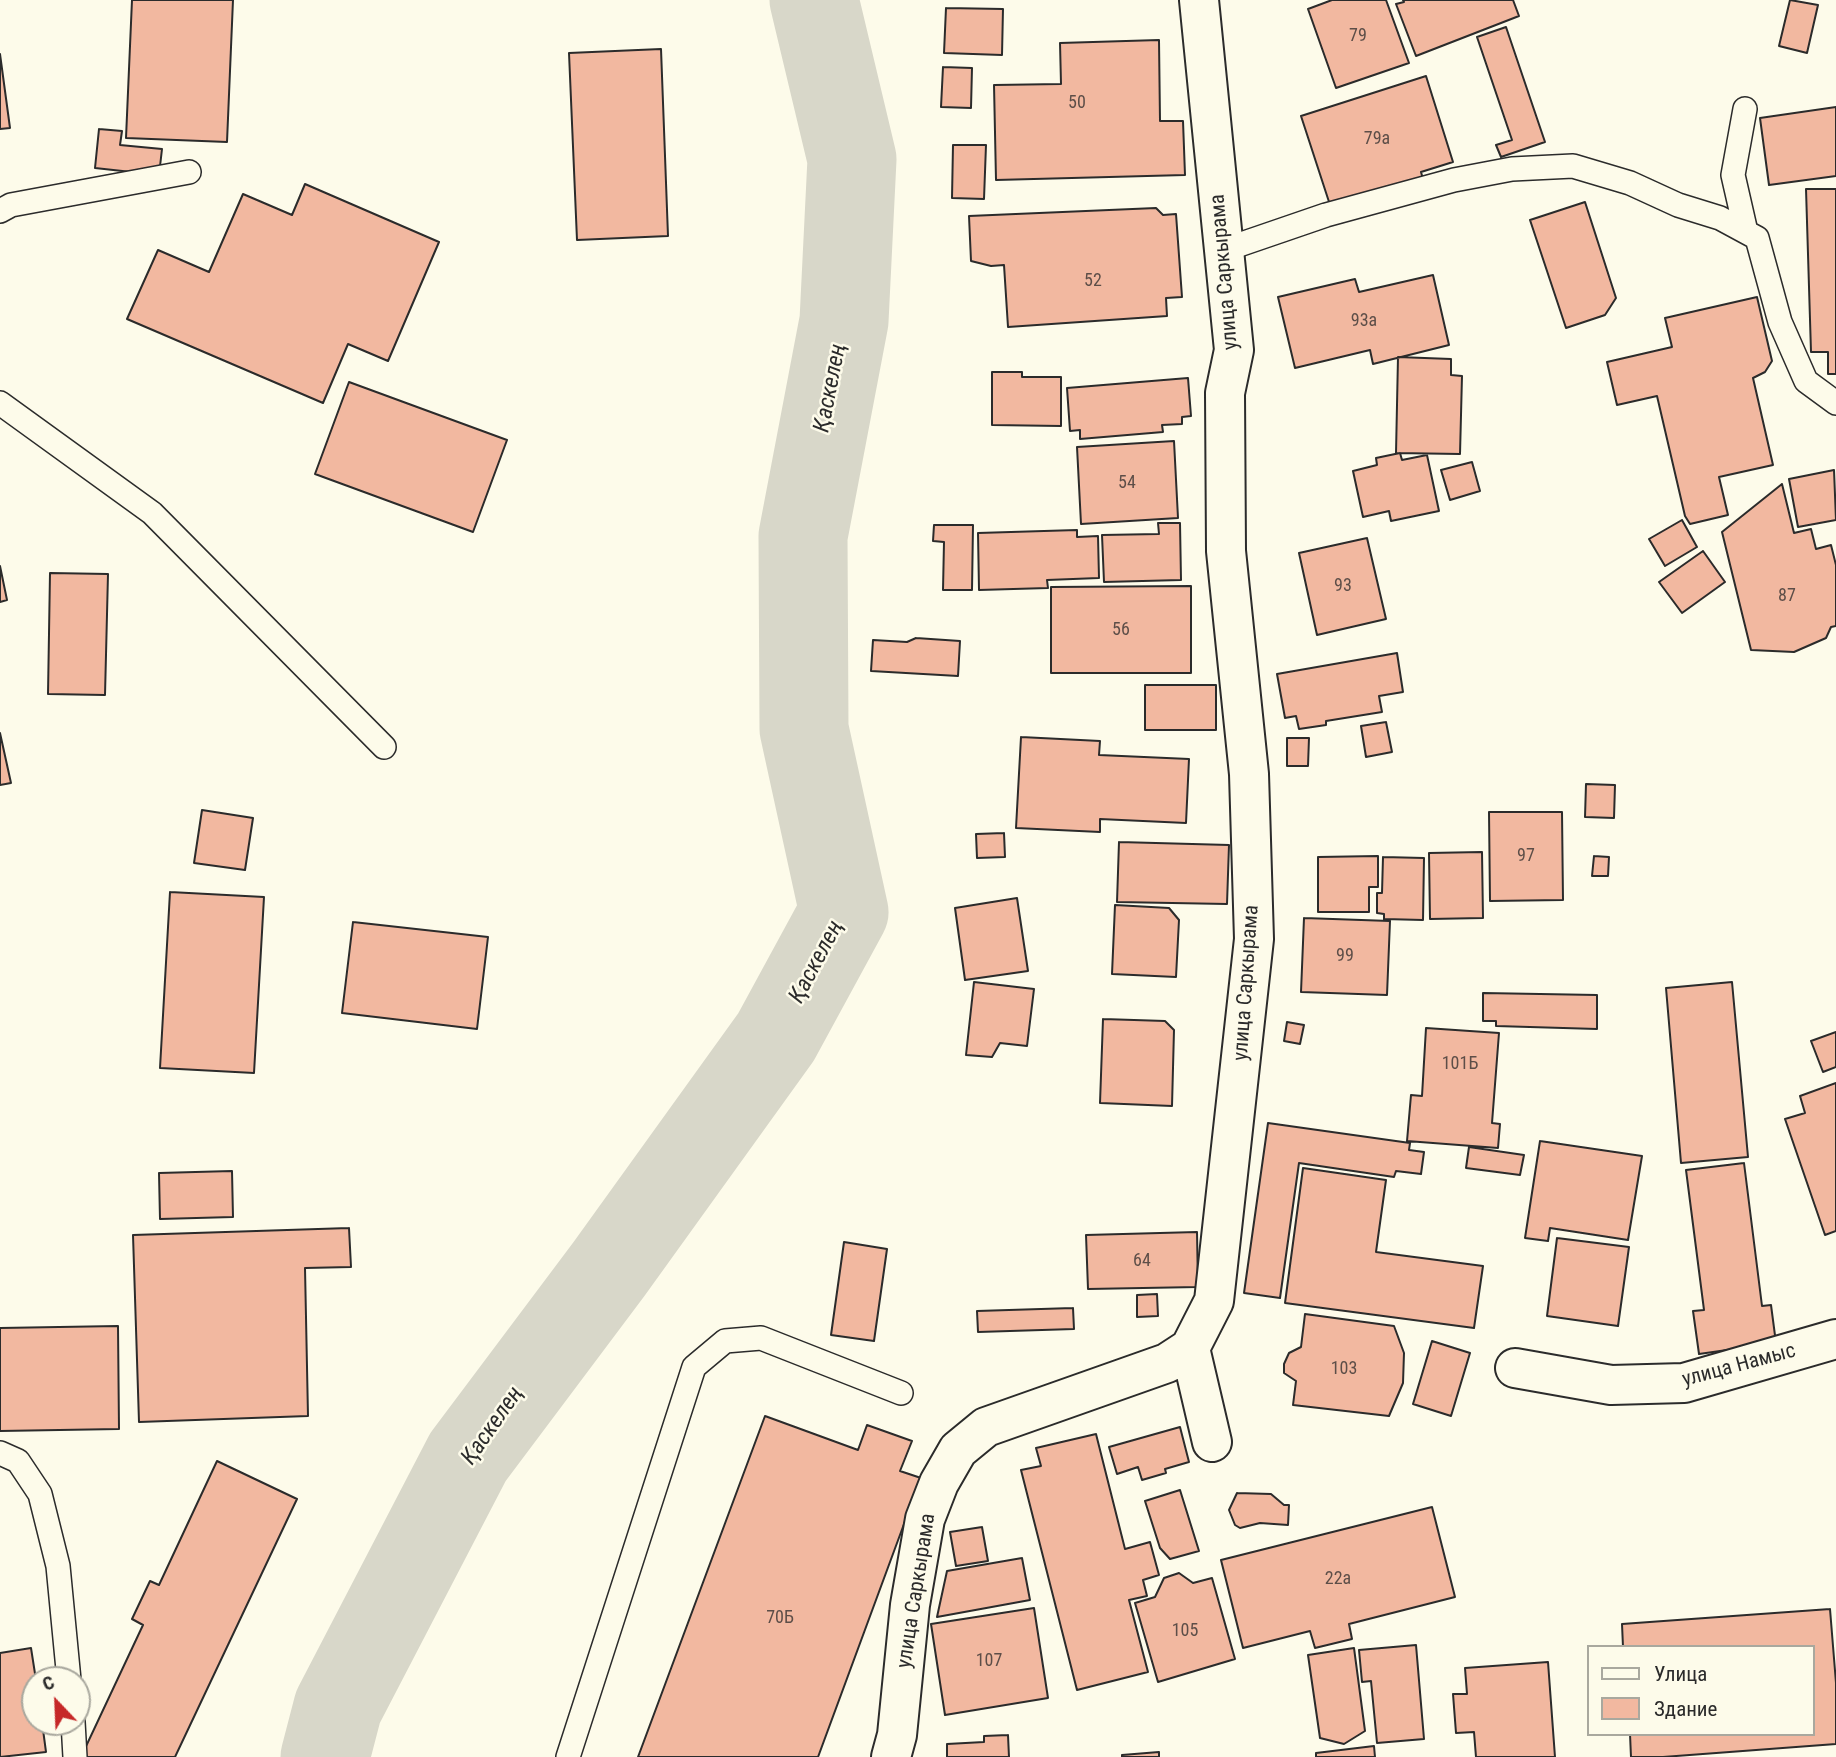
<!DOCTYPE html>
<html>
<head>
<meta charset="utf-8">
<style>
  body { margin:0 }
  #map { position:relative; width:1836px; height:1757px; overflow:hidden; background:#fdfbea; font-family:"Roboto Condensed",sans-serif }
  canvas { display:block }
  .legend { position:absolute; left:1587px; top:1645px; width:228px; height:91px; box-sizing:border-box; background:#fdfbea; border:2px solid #a9a89e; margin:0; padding:9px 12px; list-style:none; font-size:21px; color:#2b2b2b }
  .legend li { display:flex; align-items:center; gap:14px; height:35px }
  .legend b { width:35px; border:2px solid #a9a89e }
  .north { position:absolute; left:21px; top:1666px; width:70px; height:70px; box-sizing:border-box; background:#fdfbea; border:2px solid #a9a89e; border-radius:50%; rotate:337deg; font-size:19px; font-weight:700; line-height:28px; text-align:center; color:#2b2b2b }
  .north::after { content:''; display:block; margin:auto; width:24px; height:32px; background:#c62828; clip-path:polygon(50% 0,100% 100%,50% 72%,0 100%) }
</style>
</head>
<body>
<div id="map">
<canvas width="1836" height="1757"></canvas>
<ul class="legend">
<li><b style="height:9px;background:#fdfbea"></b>Улица</li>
<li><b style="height:19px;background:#f2b8a0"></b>Здание</li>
</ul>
<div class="north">С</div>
</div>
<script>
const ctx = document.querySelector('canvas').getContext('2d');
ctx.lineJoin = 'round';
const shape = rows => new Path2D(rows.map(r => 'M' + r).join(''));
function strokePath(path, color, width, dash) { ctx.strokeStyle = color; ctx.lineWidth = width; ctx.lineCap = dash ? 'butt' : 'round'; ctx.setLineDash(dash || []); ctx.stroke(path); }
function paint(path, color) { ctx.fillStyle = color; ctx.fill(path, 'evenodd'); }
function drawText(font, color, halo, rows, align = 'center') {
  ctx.font = font + ' "Roboto Condensed",sans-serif'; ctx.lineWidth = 5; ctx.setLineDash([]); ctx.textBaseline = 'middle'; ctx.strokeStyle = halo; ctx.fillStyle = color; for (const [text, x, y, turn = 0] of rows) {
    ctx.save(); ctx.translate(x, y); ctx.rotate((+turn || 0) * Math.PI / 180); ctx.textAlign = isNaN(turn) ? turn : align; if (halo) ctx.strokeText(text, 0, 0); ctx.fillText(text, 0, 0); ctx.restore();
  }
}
const river = shape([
  [325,1757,338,1707,468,1457,609,1269,776,1037,844,912,804,729,803,536,844,321,852,159,814,0]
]);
const building = shape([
  [132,0,233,0,227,142,126,138,132,0],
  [1332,0,1386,0,1409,63,1336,88,1308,9,1332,0],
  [1403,0,1513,0,1519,16,1416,56,1396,4,1404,2,1403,0],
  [1790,0,1818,5,1807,53,1779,46,1790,0],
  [946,8,1003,9,1002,55,944,53,946,8],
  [1506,27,1545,142,1501,157,1496,145,1512,140,1477,37,1506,27],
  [1159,40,1160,121,1183,121,1185,175,996,180,994,85,1061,84,1060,43,1159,40],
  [661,49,668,236,577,240,569,53,661,49],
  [0,54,10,128,0,129,0,54],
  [943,67,972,68,971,108,941,107,943,67],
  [1426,76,1453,162,1421,172,1423,179,1331,208,1301,116,1426,76],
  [1836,107,1836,176,1769,185,1760,118,1836,107],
  [99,129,122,131,120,145,162,149,159,175,95,168,99,129],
  [953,145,986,145,984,199,952,198,953,145],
  [305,184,439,242,388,361,348,344,323,403,127,319,158,250,209,272,243,194,292,215,305,184],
  [1806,189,1836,189,1836,374,1828,374,1828,352,1811,352,1806,189],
  [1585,202,1616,298,1605,315,1566,328,1530,220,1585,202],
  [1156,208,1163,215,1176,214,1182,297,1166,298,1167,316,1008,327,1004,265,991,266,971,261,969,216,1156,208],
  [1433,275,1449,345,1373,364,1370,350,1295,368,1278,297,1355,279,1359,292,1433,275],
  [1757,297,1772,361,1765,372,1753,378,1773,465,1719,477,1728,515,1690,524,1685,516,1657,396,1617,405,1607,362,1672,347,1665,318,1757,297],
  [1398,357,1451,359,1451,375,1462,376,1460,454,1396,453,1398,357],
  [992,372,1022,372,1022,377,1061,377,1061,426,992,425,992,372],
  [1188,378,1191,416,1182,417,1182,424,1162,425,1163,432,1080,439,1080,430,1070,431,1067,388,1188,378],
  [349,382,507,440,473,532,315,474,349,382],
  [1174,441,1178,518,1081,524,1077,447,1174,441],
  [1400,453,1402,460,1427,455,1439,511,1391,521,1389,511,1363,517,1353,471,1377,465,1376,458,1400,453],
  [1472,462,1480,491,1450,500,1441,470,1472,462],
  [1834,470,1836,520,1798,527,1789,479,1834,470],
  [1782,484,1794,533,1811,529,1816,549,1831,545,1836,565,1836,626,1831,627,1826,638,1794,652,1751,650,1722,532,1782,484],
  [1682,520,1697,547,1665,566,1649,539,1682,520],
  [1158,523,1180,523,1181,580,1104,582,1102,535,1159,534,1158,523],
  [934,525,973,525,972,590,943,590,944,542,933,541,934,525],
  [1077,530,1077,537,1098,536,1099,578,1047,580,1048,588,979,590,978,533,1077,530],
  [1367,538,1386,619,1317,635,1299,553,1367,538],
  [1703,551,1725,582,1682,613,1659,582,1703,551],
  [0,566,7,600,0,602,0,566],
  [50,573,108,574,105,695,48,694,50,573],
  [1191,586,1191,673,1051,673,1051,587,1191,586],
  [916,638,960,641,958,676,871,671,873,640,907,642,916,638],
  [1397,653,1403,692,1379,696,1382,712,1326,721,1326,725,1299,729,1296,716,1285,718,1277,674,1397,653],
  [1145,685,1216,685,1216,730,1145,730,1145,685],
  [1386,722,1392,752,1366,757,1361,726,1386,722],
  [0,733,11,783,0,785,0,733],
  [1021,737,1100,741,1099,755,1189,759,1186,823,1100,819,1100,832,1016,828,1021,737],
  [1287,738,1309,738,1308,766,1287,766,1287,738],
  [1586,784,1615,785,1614,818,1585,817,1586,784],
  [202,810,253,818,245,870,194,863,202,810],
  [1489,812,1562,812,1563,900,1490,901,1489,812],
  [1004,833,1005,857,977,858,976,834,1004,833],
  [1119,842,1229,845,1227,904,1117,902,1119,842],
  [1482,852,1483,918,1430,919,1429,853,1482,852],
  [1378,856,1378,887,1369,887,1369,912,1318,912,1318,857,1378,856],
  [1594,856,1609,857,1608,876,1592,876,1594,856],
  [1383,857,1424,858,1423,920,1384,919,1384,914,1377,913,1377,893,1382,893,1383,857],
  [170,892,264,897,254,1073,160,1068,170,892],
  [1017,898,1028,971,965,980,955,908,1017,898],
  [1115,905,1169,908,1179,920,1176,977,1112,974,1115,905],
  [1304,918,1390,921,1387,995,1301,992,1304,918],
  [353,922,488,937,477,1029,342,1013,353,922],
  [974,982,1034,989,1027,1046,1000,1043,992,1057,966,1055,974,982],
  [1732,982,1748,1157,1681,1163,1666,988,1732,982],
  [1483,993,1597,995,1597,1029,1496,1026,1496,1021,1483,1021,1483,993],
  [1103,1019,1165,1021,1174,1030,1172,1106,1100,1103,1103,1019],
  [1287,1022,1304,1025,1300,1044,1284,1041,1287,1022],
  [1426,1028,1499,1033,1492,1123,1500,1124,1498,1148,1407,1141,1411,1095,1422,1096,1426,1028],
  [1836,1032,1836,1067,1823,1072,1811,1041,1836,1032],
  [1836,1083,1836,1231,1825,1235,1785,1119,1805,1113,1800,1096,1836,1083],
  [1268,1123,1410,1143,1409,1150,1424,1152,1421,1174,1396,1171,1394,1177,1299,1163,1280,1298,1244,1293,1268,1123],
  [1540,1141,1642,1156,1628,1240,1550,1228,1548,1241,1525,1238,1540,1141],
  [1469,1147,1524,1155,1520,1175,1466,1168,1469,1147],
  [1744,1163,1762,1306,1771,1305,1776,1343,1699,1354,1693,1311,1704,1310,1686,1170,1744,1163],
  [1303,1168,1386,1180,1376,1252,1483,1266,1474,1328,1285,1303,1303,1168],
  [232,1171,233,1217,160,1219,159,1173,232,1171],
  [349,1228,351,1267,305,1268,308,1416,139,1422,133,1235,349,1228],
  [1197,1232,1198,1287,1088,1289,1086,1235,1197,1232],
  [1557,1238,1629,1247,1618,1326,1547,1316,1557,1238],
  [844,1242,887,1249,874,1341,831,1335,844,1242],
  [1157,1294,1158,1316,1137,1317,1137,1295,1157,1294],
  [1073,1308,1074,1329,978,1332,977,1311,1073,1308],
  [1305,1314,1394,1326,1404,1353,1403,1383,1389,1416,1293,1405,1296,1381,1284,1373,1284,1364,1289,1353,1301,1347,1305,1314],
  [118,1326,119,1429,0,1431,0,1328,118,1326],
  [1432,1341,1470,1353,1451,1416,1413,1404,1432,1341],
  [765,1416,858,1450,867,1425,912,1441,900,1471,921,1478,818,1757,638,1757,765,1416],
  [1180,1427,1189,1462,1165,1469,1166,1473,1142,1480,1138,1467,1117,1474,1109,1447,1180,1427],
  [1096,1434,1125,1549,1150,1542,1159,1575,1143,1580,1147,1596,1129,1600,1148,1672,1077,1690,1021,1470,1041,1466,1036,1448,1096,1434],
  [217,1461,297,1499,175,1757,81,1757,143,1625,132,1619,150,1581,159,1585,217,1461],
  [1180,1490,1199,1551,1170,1559,1160,1548,1145,1501,1180,1490],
  [1237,1493,1271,1494,1284,1505,1289,1505,1288,1525,1260,1523,1240,1528,1235,1525,1229,1510,1237,1493],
  [1432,1507,1455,1597,1349,1624,1352,1639,1315,1648,1310,1631,1243,1648,1221,1560,1432,1507],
  [982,1527,988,1561,956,1566,950,1532,982,1527],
  [1022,1558,1030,1600,937,1617,947,1571,1022,1558],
  [1179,1573,1193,1583,1212,1578,1235,1659,1158,1682,1135,1603,1155,1597,1164,1578,1179,1573],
  [1034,1608,1048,1698,945,1715,931,1624,1034,1608],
  [1830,1609,1836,1683,1836,1744,1663,1757,1631,1757,1630,1734,1813,1734,1813,1647,1623,1647,1622,1624,1830,1609],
  [1416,1645,1424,1739,1377,1743,1371,1681,1362,1682,1359,1650,1416,1645],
  [31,1648,36,1680,35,1722,42,1722,46,1752,0,1757,0,1653,31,1648],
  [1354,1648,1365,1731,1344,1744,1320,1738,1308,1655,1354,1648],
  [1548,1662,1555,1757,1476,1757,1474,1732,1456,1733,1453,1694,1467,1694,1465,1668,1548,1662],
  [1008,1735,1009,1757,947,1757,947,1744,984,1742,984,1736,1008,1735],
  [1374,1746,1375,1757,1316,1757,1316,1753,1374,1746],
  [1159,1752,1159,1757,1122,1757,1122,1755,1159,1752]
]);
const service = shape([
  [1745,109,1733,175,1746,232],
  [0,211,11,205,189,172],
  [1224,250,1326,215,1454,180,1512,169,1573,166,1630,183,1678,205,1720,218,1757,238,1780,322,1806,381,1836,403],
  [0,403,152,513,384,747],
  [0,1453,18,1461,40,1494,58,1566,69,1680],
  [73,1722,75,1757],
  [568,1757,694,1367,725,1341,761,1338,901,1393]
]);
const minor = shape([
  [1190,1348,1212,1442],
  [1515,1368,1611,1385,1684,1383,1836,1339],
  [891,1757,897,1735,910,1605,925,1519,939,1483,958,1450,986,1427,1167,1363,1190,1348,1214,1301,1254,939,1249,774,1226,551,1225,393,1234,350,1199,0]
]);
const numberNames = [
  ["79",1358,36],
  ["50",1077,103],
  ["79а",1377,139],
  ["52",1093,281],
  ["93а",1364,321],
  ["54",1127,483],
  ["93",1343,586],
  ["87",1787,596],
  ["56",1121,630],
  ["97",1526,856],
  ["99",1345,956],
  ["101Б",1460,1064],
  ["64",1142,1261],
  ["103",1344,1369],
  ["22а",1338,1579],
  ["70Б",780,1618],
  ["105",1185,1631],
  ["107",989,1661]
];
const streetNames = [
  ["улица Саркырама",1225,272,-95],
  ["улица Саркырама",1247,983,-86],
  ["улица Намыс",1739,1366,-15],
  ["улица Саркырама",917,1591,-81]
];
const waterNames = [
  ["Қаскелең",831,388,-79],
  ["Қаскелең",817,962,-62],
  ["Қаскелең",493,1426,-55]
];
strokePath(river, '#d8d7c9', 89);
paint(building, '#f2b8a0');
strokePath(building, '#2b2b2b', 2);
strokePath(service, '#2b2b2b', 26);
strokePath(minor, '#2b2b2b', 42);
strokePath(service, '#fdfbea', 23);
strokePath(minor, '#fdfbea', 38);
drawText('18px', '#5d4e48', null, numberNames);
drawText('21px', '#2b2b2b', '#fdfbea', streetNames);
drawText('italic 23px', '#2b2b2b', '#fdfbea', waterNames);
</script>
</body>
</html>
